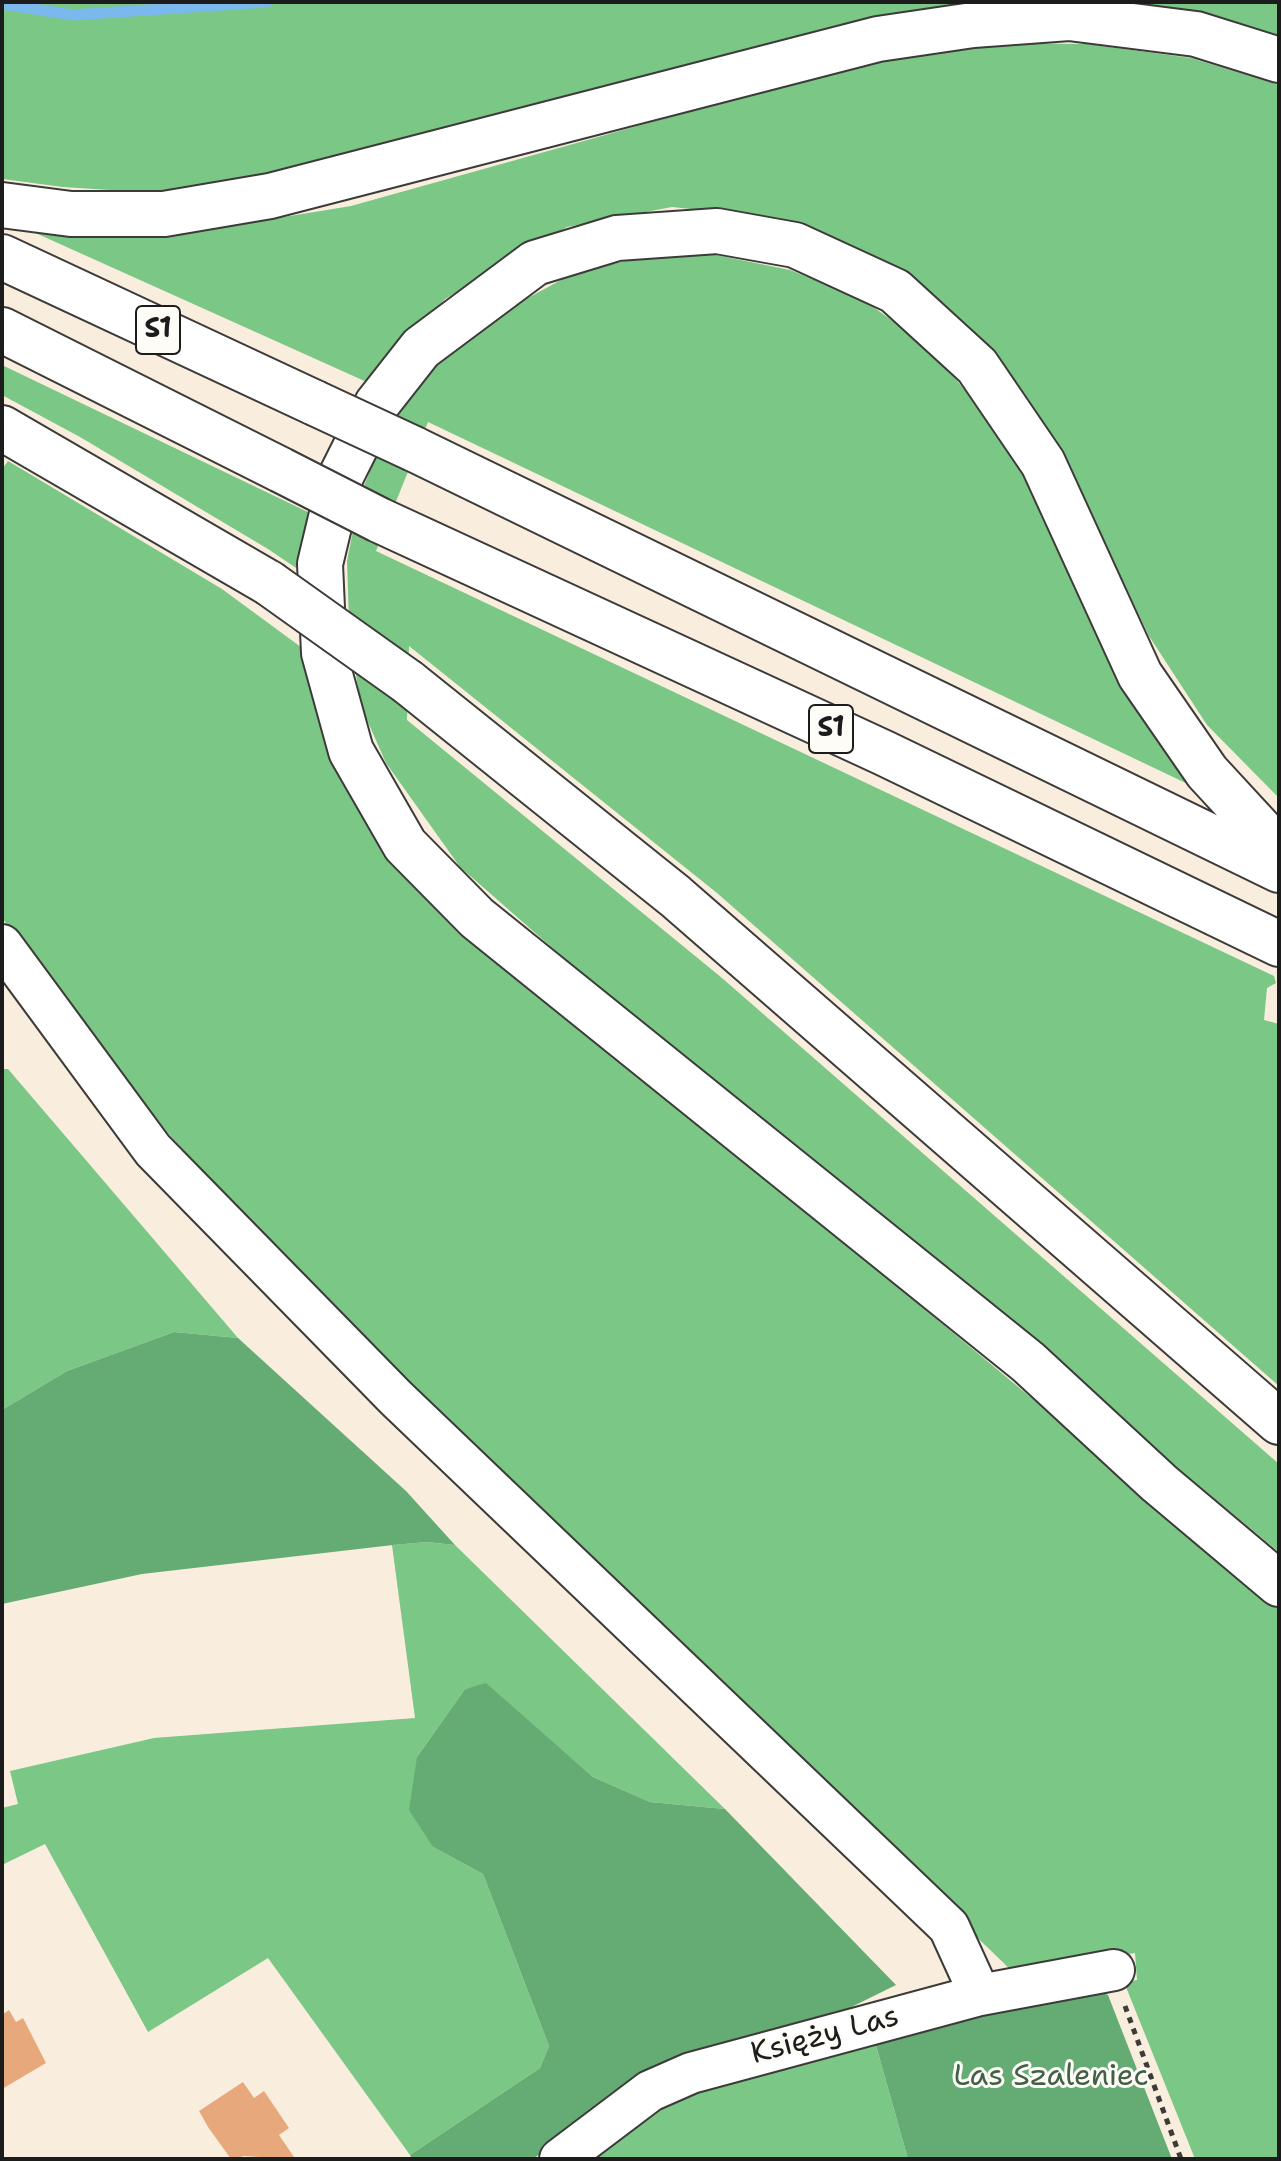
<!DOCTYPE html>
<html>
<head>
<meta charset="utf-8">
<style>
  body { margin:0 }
  #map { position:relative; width:1281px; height:2161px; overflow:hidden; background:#f9eddd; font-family:"Shantell Sans",sans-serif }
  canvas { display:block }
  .frame { position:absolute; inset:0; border:4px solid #1c1c1c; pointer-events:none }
</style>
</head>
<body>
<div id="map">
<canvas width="1281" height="2161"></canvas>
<div class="frame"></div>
</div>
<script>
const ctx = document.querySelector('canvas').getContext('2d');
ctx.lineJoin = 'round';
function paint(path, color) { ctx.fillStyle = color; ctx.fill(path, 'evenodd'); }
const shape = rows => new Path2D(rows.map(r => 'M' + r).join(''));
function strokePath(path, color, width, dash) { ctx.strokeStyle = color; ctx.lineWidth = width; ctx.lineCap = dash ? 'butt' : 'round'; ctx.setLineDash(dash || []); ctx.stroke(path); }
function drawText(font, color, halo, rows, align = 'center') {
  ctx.font = font + ' "Shantell Sans",sans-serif'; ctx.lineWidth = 6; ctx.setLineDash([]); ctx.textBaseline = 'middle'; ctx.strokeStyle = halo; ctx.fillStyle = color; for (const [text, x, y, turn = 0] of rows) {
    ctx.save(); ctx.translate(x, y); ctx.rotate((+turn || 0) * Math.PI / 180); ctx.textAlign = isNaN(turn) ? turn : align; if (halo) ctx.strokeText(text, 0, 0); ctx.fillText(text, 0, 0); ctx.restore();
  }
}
const green = shape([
  [2,2,1279,2,1279,41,1114,6,297,173,172,194,63,187,2,179],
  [986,43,1087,44,1191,58,1279,85,1279,798,1207,725,1149,636,1081,495,994,357,943,303,870,258,778,218,672,207,567,227,445,299,369,383,31,231,35,225,198,231,351,206,863,63],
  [655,254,716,255,790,270,862,299,929,347,984,413,1033,491,1213,796,428,422,376,551,1274,976,1276,983,1267,988,1264,1020,1279,1024,1279,1386,717,893,409,646,407,720,722,978,1279,1464,1279,1552,582,974,460,867,386,763,360,704,349,623,347,561,360,495,392,420,451,348,500,313,574,273],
  [2,365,312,514,305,574,268,549,80,437,2,395],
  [8,461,222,589,309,653,456,919,1279,1604,1279,2159,1195,2159,1124,1982,1137,1980,1135,1953,1014,1973,316,1299,167,1132,2,918,2,469],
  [2,1069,8,1069,238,1338,174,1332,67,1371,2,1410],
  [427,1542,455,1545,725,1809,650,1802,593,1777,486,1684,465,1689,417,1757,433,1847,483,1874,549,2046,540,2068,410,2155,268,1958,148,2032,45,1844,2,1865,2,1808,18,1804,10,1771,154,1738,415,1718,392,1545],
  [873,2035,908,2159,583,2159,657,2103]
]);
const forest = shape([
  [174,1332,238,1338,406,1491,455,1545,427,1542,393,1545,142,1574,2,1604,2,1410,67,1371],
  [486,1683,593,1777,650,1802,725,1809,896,1985,821,2022,628,2088,533,2159,412,2159,410,2155,540,2068,549,2046,483,1874,433,1847,409,1810,417,1757,465,1689],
  [1093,1988,1108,1995,1172,2159,908,2159,873,2035]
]);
const stream = shape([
  [2,4,73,15,267,2]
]);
const building = shape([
  [9,2010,16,2022,23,2018,46,2063,2,2089,2,2015],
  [243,2082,254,2098,264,2091,289,2128,279,2135,294,2157,291,2159,244,2156,231,2159,208,2127,199,2111]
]);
const path = shape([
  [1125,2006,1181,2159]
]);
const street = shape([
  [2,945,153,1150,396,1398,949,1927,980,1995],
  [560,2159,650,2091,691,2073,980,1995,1114,1970]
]);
const highway = shape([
  [2,205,71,214,164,214,270,196,878,39,973,25,1069,18,1196,34,1279,60],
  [2,257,315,403],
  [2,330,281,470],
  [2,428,269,583],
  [414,449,1279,870],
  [379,520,884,753,1279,944],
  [408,682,675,896,1279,1422],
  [1279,850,1207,772,1140,675,1043,463,977,366,895,291,795,245,717,231,617,238,535,263,421,348,377,404,341,476,320,564,324,653,351,751,405,845,477,918,1028,1362,1159,1483,1279,1584]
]);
const highwayBridge = shape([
  [315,403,414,449],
  [281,470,379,520],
  [269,583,408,682]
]);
const shields = [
  [158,330,44],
  [831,729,44]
];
const shieldNames = [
  ["S1",158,330],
  ["S1",831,729]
];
const streetNames = [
  ["Księży Las",825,2036,-15]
];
const parkNames = [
  ["Las Szaleniec",1051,2077]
];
paint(green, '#7bc786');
paint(forest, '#64ac73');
strokePath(stream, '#7bb8ee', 11);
paint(building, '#e7a97c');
strokePath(street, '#3d3b39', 44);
strokePath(highway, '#3d3b39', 48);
strokePath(path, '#3d3b39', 5, [6, 6]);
strokePath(street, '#fff', 40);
strokePath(highway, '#fff', 44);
strokePath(highwayBridge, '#3d3b39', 48, []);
strokePath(highwayBridge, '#fff', 44);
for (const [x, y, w] of shields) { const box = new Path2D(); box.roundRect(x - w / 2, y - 24, w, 48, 6); ctx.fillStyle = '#fdfcf7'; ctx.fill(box); strokePath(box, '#1c1c1c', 2); }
drawText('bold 28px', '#1c1c1c', null, shieldNames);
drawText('30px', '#1c1c1c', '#fdfcf7', streetNames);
drawText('30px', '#426046', '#fdfcf7', parkNames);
</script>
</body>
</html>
